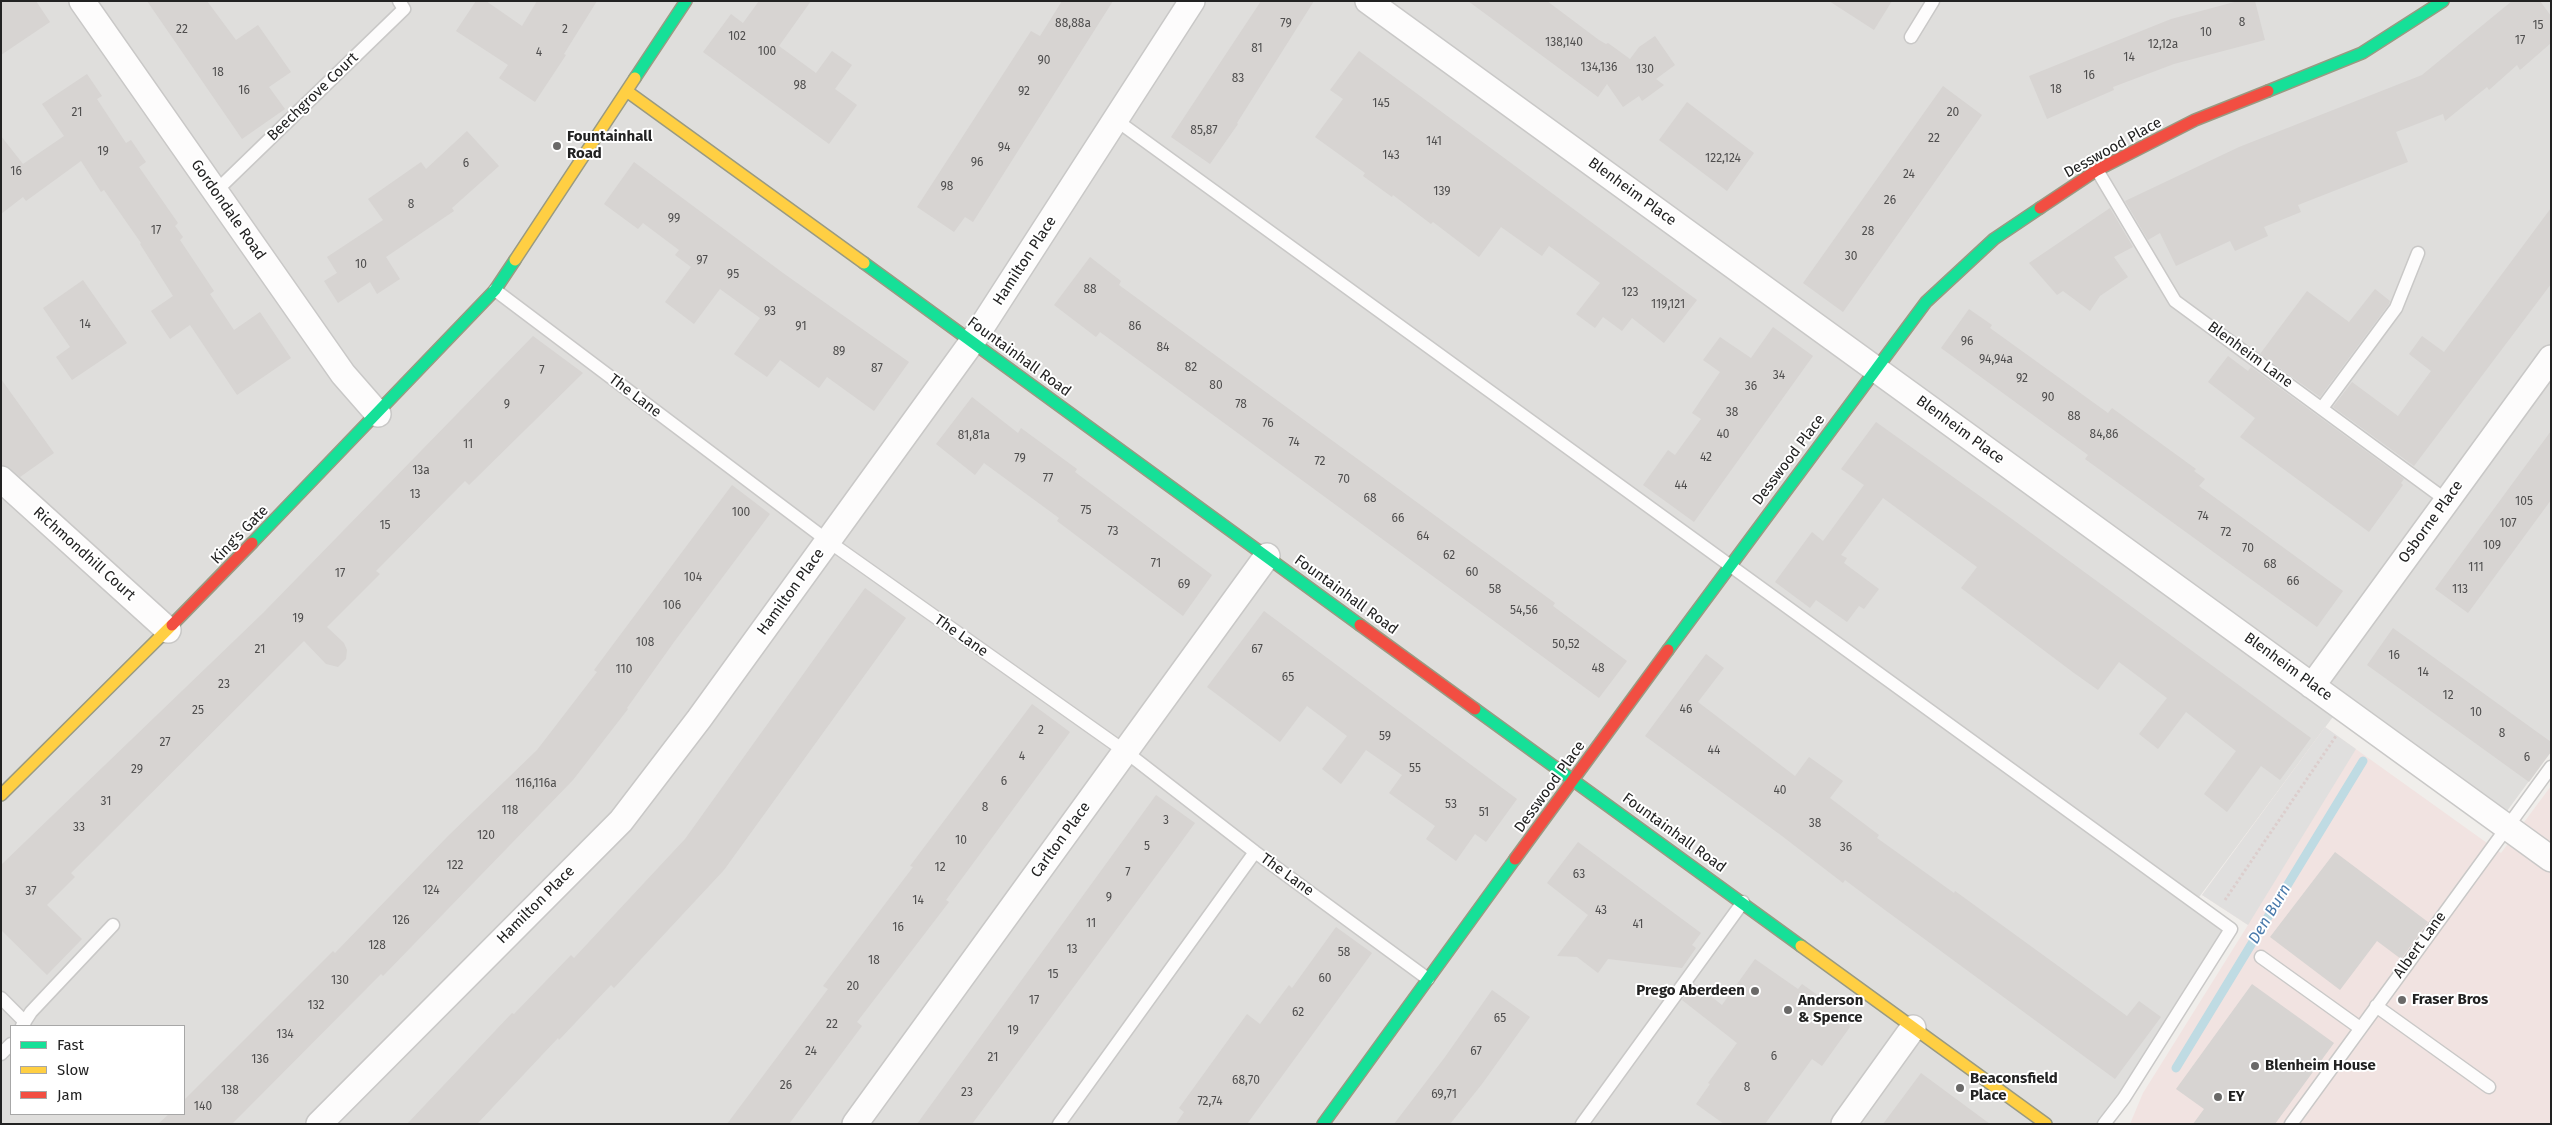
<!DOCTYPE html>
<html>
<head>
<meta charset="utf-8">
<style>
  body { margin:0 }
  #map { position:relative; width:2552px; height:1125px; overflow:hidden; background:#f0eeeb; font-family:"Fira Sans",sans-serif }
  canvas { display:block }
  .frame { position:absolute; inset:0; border:2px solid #222; pointer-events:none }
  .legend { position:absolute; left:10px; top:1025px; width:175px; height:90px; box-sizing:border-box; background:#fff; border:1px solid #a7a7a7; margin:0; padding:6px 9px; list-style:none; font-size:15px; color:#222 }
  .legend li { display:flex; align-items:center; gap:10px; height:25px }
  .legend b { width:25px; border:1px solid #a7a7a7 }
</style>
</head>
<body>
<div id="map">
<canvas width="2552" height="1125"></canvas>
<div class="frame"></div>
<ul class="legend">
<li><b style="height:6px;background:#16e098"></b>Fast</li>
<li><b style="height:6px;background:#ffcf43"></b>Slow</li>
<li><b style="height:6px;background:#f24e42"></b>Jam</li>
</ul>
</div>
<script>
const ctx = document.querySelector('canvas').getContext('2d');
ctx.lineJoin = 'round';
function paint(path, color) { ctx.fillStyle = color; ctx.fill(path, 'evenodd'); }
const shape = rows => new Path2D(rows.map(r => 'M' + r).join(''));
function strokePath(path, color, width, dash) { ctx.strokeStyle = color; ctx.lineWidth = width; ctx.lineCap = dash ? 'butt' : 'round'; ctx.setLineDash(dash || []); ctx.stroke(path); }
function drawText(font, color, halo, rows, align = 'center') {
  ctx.font = font + ' "Fira Sans",sans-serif'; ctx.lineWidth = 4; ctx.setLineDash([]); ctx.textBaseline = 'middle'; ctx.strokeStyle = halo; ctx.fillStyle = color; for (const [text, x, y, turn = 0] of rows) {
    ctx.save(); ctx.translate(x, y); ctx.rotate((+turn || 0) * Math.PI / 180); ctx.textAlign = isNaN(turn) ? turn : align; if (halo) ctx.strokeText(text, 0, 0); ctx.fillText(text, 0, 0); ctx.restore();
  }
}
const residential = shape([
  [1,1,2551,1,2551,751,2499,822,2341,706,2194,904,2231,929,2104,1124,1,1124],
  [11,1026,184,1026,184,1114,11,1114]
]);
const commercial = shape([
  [2325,727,2501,853,2551,786,2551,1124,2130,1124,2143,1093,2248,925,2202,895]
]);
const parking = shape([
  [2325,727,2356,749,2248,925,2202,895]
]);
const stream = shape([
  [2176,1068,2363,761]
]);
const building = shape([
  [1,1,36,1,50,22,1,55],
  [147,1,207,1,236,40,258,25,291,72,269,87,285,109,242,139],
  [476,1,486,1,522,26,537,1,597,1,564,54,566,55,535,102,499,78,508,65,456,31],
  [759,1,811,1,779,46,816,73,832,51,852,65,835,89,857,105,829,144,703,52,731,14,743,23],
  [1062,1,1113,1,973,222,965,217,954,232,917,207,1031,31,1040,36],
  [1261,1,1314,1,1237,123,1238,124,1210,164,1171,137],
  [1468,1,1547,1,1599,40,1606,44,1608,43,1630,59,1639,47,1655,36,1675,65,1656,79,1664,85,1642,101,1639,96,1623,107,1607,84,1598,97],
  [1829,1,1892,1,1874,30],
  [2238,1,2255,1,2265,40,2174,64,2113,87,2114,90,2047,119,2029,76,2171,19],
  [2512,1,2540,1,2551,16,2551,43,2520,70,2517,65,2489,90,2487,87,2445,121,2443,114,2396,132,2408,162,2298,205,2301,212,2264,227,2268,236,2235,251,2230,241,2176,266,2160,233,2148,240,2125,201,2239,147,2422,75],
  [1359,51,1697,300,1664,343,1632,318,1622,331,1603,317,1595,328,1576,314,1600,283,1549,246,1542,256,1501,227,1479,257,1433,222,1431,224,1393,195,1392,197,1363,176,1365,173,1315,137,1343,99,1330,90],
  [87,74,102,96,97,99,126,143,131,140,146,162,139,167,178,223,175,226,183,237,180,240,214,291,210,294,234,330,260,312,291,358,237,395,190,325,170,339,151,311,173,296,140,244,141,243,104,190,101,192,81,161,26,201,23,197,1,214,1,136,23,164,64,136,42,104],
  [1943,86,1982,115,1843,312,1803,283],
  [1687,102,1754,153,1727,191,1659,140],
  [467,131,499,166,452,208,454,211,386,257,400,279,377,294,370,282,338,303,324,281,337,273,327,257,383,220,368,199,421,162,426,169],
  [634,162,783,273,909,362,874,411,827,377,819,388,780,360,767,377,734,354,760,318,720,289,694,324,665,302,691,267,675,255,679,250,643,223,638,229,604,204],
  [2110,208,2133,247,2114,257,2128,277,2100,296,2090,311,2063,291,2057,295,2029,263],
  [2551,208,2551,284,2414,466,2333,407,2352,382,2398,416,2431,371,2409,354,2422,336,2444,352],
  [1090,257,1121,281,1119,285,1555,603,1553,606,1627,661,1599,698,1100,332,1096,337,1054,305],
  [83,280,127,343,72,380,56,357,70,347,43,308],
  [2375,289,2390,301,2389,304,2320,397,2260,354,2307,291,2349,322],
  [1969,309,1992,325,1990,328,2108,413,2112,408,2196,469,2194,471,2205,479,2199,486,2343,591,2317,627,2085,459,2088,455,1941,348],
  [1773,327,1813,356,1694,522,1643,485,1668,450,1675,455,1701,419,1692,413,1720,372,1703,360,1720,337,1751,358],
  [533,336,583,373,469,485,465,481,376,571,380,574,327,627,344,643,347,650,346,659,338,667,326,664,304,641,71,873,75,877,47,905,82,939,47,975,1,930,1,865,263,613],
  [2228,356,2248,371,2251,367,2404,479,2401,483,2403,485,2369,532,2240,437,2255,418,2208,382],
  [1,379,54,453,20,477,10,468,1,465],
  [972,397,1018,433,1021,428,1077,469,1075,472,1212,575,1183,616,1057,521,1059,518,984,463,975,475,936,444],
  [1876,422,2012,519,2311,738,2280,780,2261,766,2227,812,2204,794,2236,751,2186,712,2158,749,2139,734,2167,698,2119,662,2098,690,2074,673,1961,588,1977,567,1883,498,1841,555,1847,558,1844,563,1879,589,1864,609,1859,606,1847,622,1816,600,1810,608,1775,582,1812,532,1823,541,1864,485,1841,469],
  [2551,431,2551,500,2468,613,2435,589],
  [732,485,770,514,674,642,627,708,628,709,573,780,383,976,381,974,232,1124,158,1124,169,1114,184,1114,184,1100,333,951,335,953,448,836,537,750,597,672,594,670],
  [865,588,906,618,724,870,614,988,611,985,559,1040,558,1038,477,1124,407,1124,512,1013,514,1014,571,955,574,958,685,839],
  [1264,611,1517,799,1486,842,1475,834,1456,861,1426,839,1435,826,1389,793,1402,775,1366,750,1341,784,1322,769,1347,736,1307,706,1280,742,1207,687],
  [2393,628,2551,742,2551,752,2529,782,2367,665],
  [1706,654,1724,668,1698,702,1795,776,1809,757,1843,781,1830,798,1879,835,1877,838,1954,893,1955,891,2127,1016,2139,1001,2161,1017,2115,1079,1885,910,1845,880,1843,883,1782,836,1645,736],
  [1032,704,1070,732,946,900,949,902,857,1022,862,1026,789,1124,727,1124,828,989,823,986,913,867,910,866],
  [1156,795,1195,823,1176,849,972,1124,917,1124],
  [1578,842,1701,933,1692,945,1696,948,1682,968,1608,959,1598,973,1577,957,1557,956,1588,915,1547,883],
  [2335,852,2428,922,2401,959,2377,941,2340,990,2270,937],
  [1336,927,1372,953,1247,1124,1176,1124,1184,1112,1179,1108,1247,1014,1260,1024,1289,985,1292,988],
  [1755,959,1798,989,1802,984,1846,1015,1850,1027,1822,1066,1812,1059,1765,1124,1724,1124,1696,1104,1710,1084,1708,1083,1737,1043,1682,1000,1694,983,1722,1005],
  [2252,984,2334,1043,2275,1124,2193,1124,2204,1109,2176,1089],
  [1492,990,1530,1017,1482,1084,1450,1124,1394,1124,1445,1057],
  [1921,1073,1990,1124,1883,1124]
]);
const path = shape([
  [2225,900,2336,736]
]);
const lane = shape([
  [1911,37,1933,1],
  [1116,120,2231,929,2124,1098,2104,1124],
  [2097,170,2175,301,2446,500],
  [215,192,404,9,399,1],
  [495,290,828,541,1126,752,1255,852,1428,979],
  [2322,408,2396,308,2418,253],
  [2261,957,2360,1028],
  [1,998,25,1022],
  [2376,1006,2489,1087],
  [22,1026,31,1012,113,925],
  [1,1054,11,1044],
  [1059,1124,1255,852],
  [1582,1124,1743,902],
  [2291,1124,2551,767]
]);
const street = shape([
  [82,1,343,374,378,414],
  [1368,1,2551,859],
  [1,479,168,630],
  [2312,686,2551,358],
  [319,1124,621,821,699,719,972,342,1192,1],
  [855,1124,1267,556],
  [1844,1124,1913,1028]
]);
const fast = shape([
  [635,78,686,1],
  [2268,91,2362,53,2443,1],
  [864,263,1360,625],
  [252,543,495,290,515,260],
  [1668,650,1926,302,1994,239,2040,208],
  [1475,709,1801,946],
  [1323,1124,1515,859]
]);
const slow = shape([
  [628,92,864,263],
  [515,260,635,78],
  [1,795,172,625],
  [1801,946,2046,1124]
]);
const jam = shape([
  [2040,208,2097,170,2195,120,2268,91],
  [172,625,252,543],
  [1360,625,1475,709],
  [1515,859,1668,650]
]);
const markers = [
  [557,146,5,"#6a6968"],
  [1755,991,5,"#6a6968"],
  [2402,1000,5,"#6a6968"],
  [1788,1010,5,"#6a6968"],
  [2255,1066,5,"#6a6968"],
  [1960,1088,5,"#6a6968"],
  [2218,1097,5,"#6a6968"]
];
const numberNames = [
  ["8",2242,23],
  ["88,88a",1073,24],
  ["79",1286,24],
  ["15",2538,26],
  ["22",182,30],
  ["2",565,30],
  ["10",2206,33],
  ["102",737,37],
  ["17",2520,41],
  ["138,140",1564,43],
  ["12,12a",2163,45],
  ["81",1257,49],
  ["100",767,52],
  ["4",539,53],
  ["14",2129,58],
  ["90",1044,61],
  ["134,136",1599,68],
  ["130",1645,70],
  ["18",218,73],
  ["16",2089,76],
  ["83",1238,79],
  ["98",800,86],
  ["18",2056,90],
  ["16",244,91],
  ["92",1024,92],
  ["145",1381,104],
  ["21",77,113],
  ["20",1953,113],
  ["85,87",1204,131],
  ["22",1934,139],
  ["141",1434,142],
  ["94",1004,148],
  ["19",103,152],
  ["143",1391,156],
  ["122,124",1723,159],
  ["96",977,163],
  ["6",466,164],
  ["16",16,172],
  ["24",1909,175],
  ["98",947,187],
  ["139",1442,192],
  ["26",1890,201],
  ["8",411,205],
  ["99",674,219],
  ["17",156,231],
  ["28",1868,232],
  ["30",1851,257],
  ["97",702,261],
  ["10",361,265],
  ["95",733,275],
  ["88",1090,290],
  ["123",1630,293],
  ["119,121",1668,305],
  ["93",770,312],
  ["14",85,325],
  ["91",801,327],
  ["86",1135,327],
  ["96",1967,342],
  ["84",1163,348],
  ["89",839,352],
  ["94,94a",1996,360],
  ["82",1191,368],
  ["87",877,369],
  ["7",542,371],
  ["34",1779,376],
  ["92",2022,379],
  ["80",1216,386],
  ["36",1751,387],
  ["90",2048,398],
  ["9",507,405],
  ["78",1241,405],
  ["38",1732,413],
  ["88",2074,417],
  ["76",1268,424],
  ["40",1723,435],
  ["84,86",2104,435],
  ["81,81a",974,436],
  ["74",1294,443],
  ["11",468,445],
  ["42",1706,458],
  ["79",1020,459],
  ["72",1320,462],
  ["13a",421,471],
  ["77",1048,479],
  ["70",1344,480],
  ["44",1681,486],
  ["13",415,495],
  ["68",1370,499],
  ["105",2524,502],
  ["75",1086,511],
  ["100",741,513],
  ["74",2203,517],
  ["66",1398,519],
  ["107",2508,524],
  ["15",385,526],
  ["73",1113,532],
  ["72",2226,533],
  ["64",1423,537],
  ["109",2492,546],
  ["70",2248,549],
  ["62",1449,556],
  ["71",1156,564],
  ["68",2270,565],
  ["111",2476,568],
  ["60",1472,573],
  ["17",340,574],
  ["104",693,578],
  ["66",2293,582],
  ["69",1184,585],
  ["58",1495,590],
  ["113",2460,590],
  ["106",672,606],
  ["54,56",1524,611],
  ["19",298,619],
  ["108",645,643],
  ["50,52",1566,645],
  ["21",260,650],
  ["67",1257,650],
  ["16",2394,656],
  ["48",1598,669],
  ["110",624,670],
  ["14",2423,673],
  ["65",1288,678],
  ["23",224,685],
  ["12",2448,696],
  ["46",1686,710],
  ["25",198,711],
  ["10",2476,713],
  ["2",1041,731],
  ["8",2502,734],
  ["59",1385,737],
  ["27",165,743],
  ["44",1714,751],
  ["4",1022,757],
  ["6",2527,758],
  ["55",1415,769],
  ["29",137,770],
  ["6",1004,782],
  ["116,116a",536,784],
  ["40",1780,791],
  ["31",106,802],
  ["53",1451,805],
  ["8",985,808],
  ["118",510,811],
  ["51",1484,813],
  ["3",1166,821],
  ["38",1815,824],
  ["33",79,828],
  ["120",486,836],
  ["10",961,841],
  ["5",1147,847],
  ["36",1846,848],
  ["122",455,866],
  ["12",940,868],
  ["7",1128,873],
  ["63",1579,875],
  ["124",431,891],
  ["37",31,892],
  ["9",1109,898],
  ["14",918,901],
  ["43",1601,911],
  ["126",401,921],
  ["11",1091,924],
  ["41",1638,925],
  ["16",898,928],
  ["128",377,946],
  ["13",1072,950],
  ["58",1344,953],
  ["18",874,961],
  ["15",1053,975],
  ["60",1325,979],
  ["130",340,981],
  ["20",853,987],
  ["17",1034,1001],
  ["132",316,1006],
  ["62",1298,1013],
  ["65",1500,1019],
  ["22",832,1025],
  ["19",1013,1031],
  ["134",285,1035],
  ["24",811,1052],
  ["67",1476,1052],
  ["6",1774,1057],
  ["21",993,1058],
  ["136",260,1060],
  ["68,70",1246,1081],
  ["26",786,1086],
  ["8",1747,1088],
  ["138",230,1091],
  ["23",967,1093],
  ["69,71",1444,1095],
  ["72,74",1210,1102],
  ["140",203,1107]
];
const streetNames = [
  ["Beechgrove Court",313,97,-44],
  ["Desswood Place",2113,148,-29],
  ["Blenheim Place",1632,192,36],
  ["Gordondale Road",228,210,55],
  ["Hamilton Place",1025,261,-57],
  ["Blenheim Lane",2250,355,36],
  ["Fountainhall Road",1019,357,36],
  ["The Lane",635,396,37],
  ["Blenheim Place",1960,430,36],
  ["Desswood Place",1789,460,-53],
  ["Osborne Place",2431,522,-54],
  ["King's Gate",240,535,-46],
  ["Richmondhill Court",84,554,42],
  ["Hamilton Place",791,592,-54],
  ["Fountainhall Road",1346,595,36],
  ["The Lane",961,636,35],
  ["Blenheim Place",2288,667,36],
  ["Desswood Place",1550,787,-54],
  ["Fountainhall Road",1674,833,36],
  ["Carlton Place",1061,840,-54],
  ["The Lane",1287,875,36],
  ["Hamilton Place",536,905,-45],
  ["Albert Lane",2420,945,-54]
];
const poiNames = [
  ["Fountainhall",567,137],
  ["Road",567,154],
  ["Prego Aberdeen",1745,991,"right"],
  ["Fraser Bros",2412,1000],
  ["Anderson",1798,1001],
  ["& Spence",1798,1018],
  ["Blenheim House",2265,1066],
  ["Beaconsfield",1970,1079],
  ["Place",1970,1096],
  ["EY",2228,1097]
];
const waterNames = [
  ["Den Burn",2270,914,-59]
];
paint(residential, '#dfdedc');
paint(commercial, '#f1e3e1');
paint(parking, '#e0dfde');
strokePath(stream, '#bfdbe3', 9);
paint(building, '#d7d4d2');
strokePath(lane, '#c9c8c7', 15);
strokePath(street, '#c9c8c7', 28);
strokePath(fast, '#999a82', 14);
strokePath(slow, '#999a82', 14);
strokePath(jam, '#999a82', 14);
strokePath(path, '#dccecd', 3, [2.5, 2.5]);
strokePath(lane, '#fdfcfc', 12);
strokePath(street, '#fdfcfc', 25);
strokePath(fast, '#16e098', 11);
strokePath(slow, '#ffcf43', 11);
strokePath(jam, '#f24e42', 11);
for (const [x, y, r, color] of markers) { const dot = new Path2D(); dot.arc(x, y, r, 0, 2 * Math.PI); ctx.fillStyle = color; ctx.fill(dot); strokePath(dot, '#fff', 2); }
drawText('12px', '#4f4e4e', null, numberNames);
drawText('15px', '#222', '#fff', streetNames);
drawText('bold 15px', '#222', '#fff', poiNames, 'left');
drawText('italic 16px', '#4a7aab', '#fff', waterNames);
</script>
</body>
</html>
